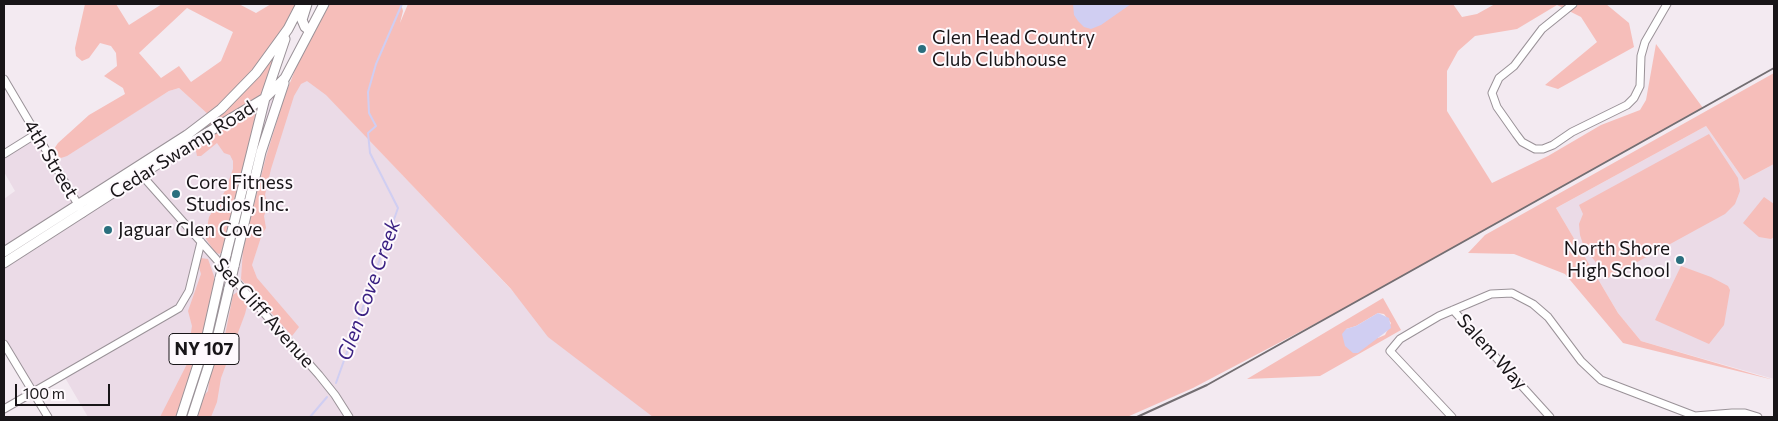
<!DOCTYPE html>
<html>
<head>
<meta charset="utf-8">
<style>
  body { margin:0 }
  #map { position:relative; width:1778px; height:421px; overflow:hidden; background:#f3eaf1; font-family:Commissioner,sans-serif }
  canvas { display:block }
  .frame { position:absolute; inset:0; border:5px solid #181518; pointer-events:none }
  .scale { position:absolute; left:15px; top:384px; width:95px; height:22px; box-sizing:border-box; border:2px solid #181518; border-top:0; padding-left:6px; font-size:15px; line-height:18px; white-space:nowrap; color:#181518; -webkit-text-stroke:4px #fef9fd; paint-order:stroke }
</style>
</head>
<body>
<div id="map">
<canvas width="1778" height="421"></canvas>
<div class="frame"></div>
<div class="scale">100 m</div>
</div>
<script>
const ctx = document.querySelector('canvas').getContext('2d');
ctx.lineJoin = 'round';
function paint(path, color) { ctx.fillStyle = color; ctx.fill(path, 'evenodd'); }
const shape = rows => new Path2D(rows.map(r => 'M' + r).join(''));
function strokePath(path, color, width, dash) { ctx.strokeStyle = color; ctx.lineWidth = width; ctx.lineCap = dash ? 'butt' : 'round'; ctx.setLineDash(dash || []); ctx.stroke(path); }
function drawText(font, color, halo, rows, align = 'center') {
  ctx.font = font + ' Commissioner,sans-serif'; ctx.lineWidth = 4; ctx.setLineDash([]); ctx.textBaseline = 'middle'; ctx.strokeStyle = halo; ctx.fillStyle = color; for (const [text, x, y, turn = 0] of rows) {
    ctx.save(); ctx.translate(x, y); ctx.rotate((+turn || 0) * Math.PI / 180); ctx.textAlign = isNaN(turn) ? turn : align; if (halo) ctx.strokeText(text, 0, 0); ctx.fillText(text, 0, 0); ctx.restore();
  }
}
const built = shape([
  [307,74,539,319,659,417,88,417,64,376,35,392,4,338,4,199,15,191,4,172,4,154,36,134,50,157,55,154,61,158,169,91,179,88,211,117,203,139],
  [1706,126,1744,180,1774,164,1774,379,1641,341,1618,313,1556,208]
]);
const green = shape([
  [85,4,116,4,129,25,162,4,239,4,256,13,271,4,300,4,288,28,223,252,219,254,215,252,206,239,206,233,209,217,225,191,233,169,233,161,230,155,224,153,217,143,201,156,197,156,195,146,202,140,184,141,211,117,179,88,169,91,67,156,61,158,55,154,54,149,58,143,89,115,125,94,123,88,104,76,117,66,116,53,111,46,100,43,89,58,82,61,76,56,75,48],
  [187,8,233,32,221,61,191,82,179,66,161,78,139,53],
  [326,4,401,4,403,11,400,23,408,4,1453,4,1462,17,1477,14,1495,4,1606,4,1629,23,1634,47,1558,89,1545,85,1597,42,1581,17,1557,5,1517,29,1475,36,1458,51,1447,71,1447,111,1492,183,1548,156,1601,125,1640,110,1646,100,1656,44,1703,108,1347,307,1193,388,1127,417,653,417,548,337,511,289,326,95,307,81,301,84,294,96,271,169,265,195,268,205,264,216,266,228,262,234,252,265,257,278,299,327,292,336,241,279,243,249,266,157,284,98,304,47],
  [1774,73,1774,164,1744,180,1706,126,1556,208,1618,313,1641,341,1774,380,1623,343,1565,274,1514,254,1468,253,1485,235],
  [1709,134,1738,178,1740,191,1735,204,1725,214,1608,278,1584,247,1580,235,1579,224,1583,214,1579,205],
  [1764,197,1774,204,1774,237,1771,239,1759,237,1743,223],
  [201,258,208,259,214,276,214,293,208,323,199,342,194,368,178,412,175,417,160,417,187,364,186,350,189,345,192,326,188,311,201,274,198,264],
  [1681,266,1711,277,1728,286,1730,290,1724,325,1709,344,1655,320],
  [239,291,242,293,247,306,245,314,221,378,217,402,211,417,198,417,201,399,208,391,210,372,216,354,223,345,233,295],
  [1383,298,1401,330,1320,376,1247,379],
  [1378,313,1384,314,1391,323,1385,335,1378,338,1346,329,1356,326]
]);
const water = shape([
  [1073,4,1131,4,1101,25,1091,29,1084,27,1078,21,1074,15],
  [1378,313,1389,318,1391,328,1358,353,1353,353,1345,346,1342,334,1346,329,1356,326]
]);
const stream = shape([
  [336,383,398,208,370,153,368,133,376,126,369,113,368,92,376,64,402,4],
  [310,417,327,397]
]);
const minor = shape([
  [1573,4,1542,29,1514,66,1499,78,1492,93,1497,107,1516,134,1522,142,1535,149,1543,149,1553,145,1572,132,1627,105,1634,98,1640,86,1641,56,1645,42,1667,4],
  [4,79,83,213],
  [4,154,36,134],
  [138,171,319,375,335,395,349,417],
  [1453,310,1550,417],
  [4,344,48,417],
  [4,409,179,308,189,291,201,242],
  [1452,417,1390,351,1400,339,1439,316,1491,294,1512,293,1533,304,1548,317,1581,361,1601,380,1695,416,1732,413,1745,413,1758,417]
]);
const major = shape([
  [307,4,302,20,305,27,309,30],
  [4,252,187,135,221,109,256,73,288,29,301,4],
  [226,255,265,98,285,39],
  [4,263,192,142,265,98,285,78,324,4],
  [234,266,261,152,284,83],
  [181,417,206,340,220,278],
  [192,417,216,343,229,288]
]);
const rail = shape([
  [1137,417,1207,385,1774,68]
]);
const majorBridge = shape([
  [220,278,226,255],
  [229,288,234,266]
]);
const markers = [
  [922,49,5,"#2a6f7e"],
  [176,194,5,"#2a6f7e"],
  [108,230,5,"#2a6f7e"],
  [1680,260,5,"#2a6f7e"]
];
const shields = [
  [204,349,70]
];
const shieldNames = [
  ["NY 107",204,349]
];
const poiNames = [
  ["Glen Head Country",932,38],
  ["Club Clubhouse",932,60],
  ["Core Fitness",186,183],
  ["Studios, Inc.",186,205],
  ["Jaguar Glen Cove",118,230],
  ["North Shore",1670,249,"right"],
  ["High School",1670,271,"right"]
];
const streetNames = [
  ["Cedar Swamp Road",182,150,-32],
  ["4th Street",51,159,59],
  ["Sea Cliff Avenue",264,313,48],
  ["Salem Way",1492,352,48]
];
const waterNames = [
  ["Glen Cove Creek",369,290,-70]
];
paint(built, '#ebdbe7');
paint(green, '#f6beba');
paint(water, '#d0cef2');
strokePath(stream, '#d0cef2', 2);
strokePath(minor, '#9a9298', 9);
strokePath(major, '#9a9298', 11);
strokePath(minor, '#fff', 7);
strokePath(major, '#fff', 9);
strokePath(rail, '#736e72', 2);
strokePath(majorBridge, '#9a9298', 11, []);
strokePath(majorBridge, '#fff', 9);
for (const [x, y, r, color] of markers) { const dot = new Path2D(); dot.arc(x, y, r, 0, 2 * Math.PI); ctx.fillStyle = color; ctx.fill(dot); strokePath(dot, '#fef9fd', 2); }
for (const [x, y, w] of shields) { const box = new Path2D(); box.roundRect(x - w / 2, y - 15.5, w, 31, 4); ctx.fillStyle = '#fef9fd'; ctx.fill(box); strokePath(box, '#181518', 1); }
drawText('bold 18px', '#181518', null, shieldNames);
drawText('19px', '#181518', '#fef9fd', poiNames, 'left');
drawText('19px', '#181518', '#fef9fd', streetNames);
drawText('italic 20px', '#381e81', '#fef9fd', waterNames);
</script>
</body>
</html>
